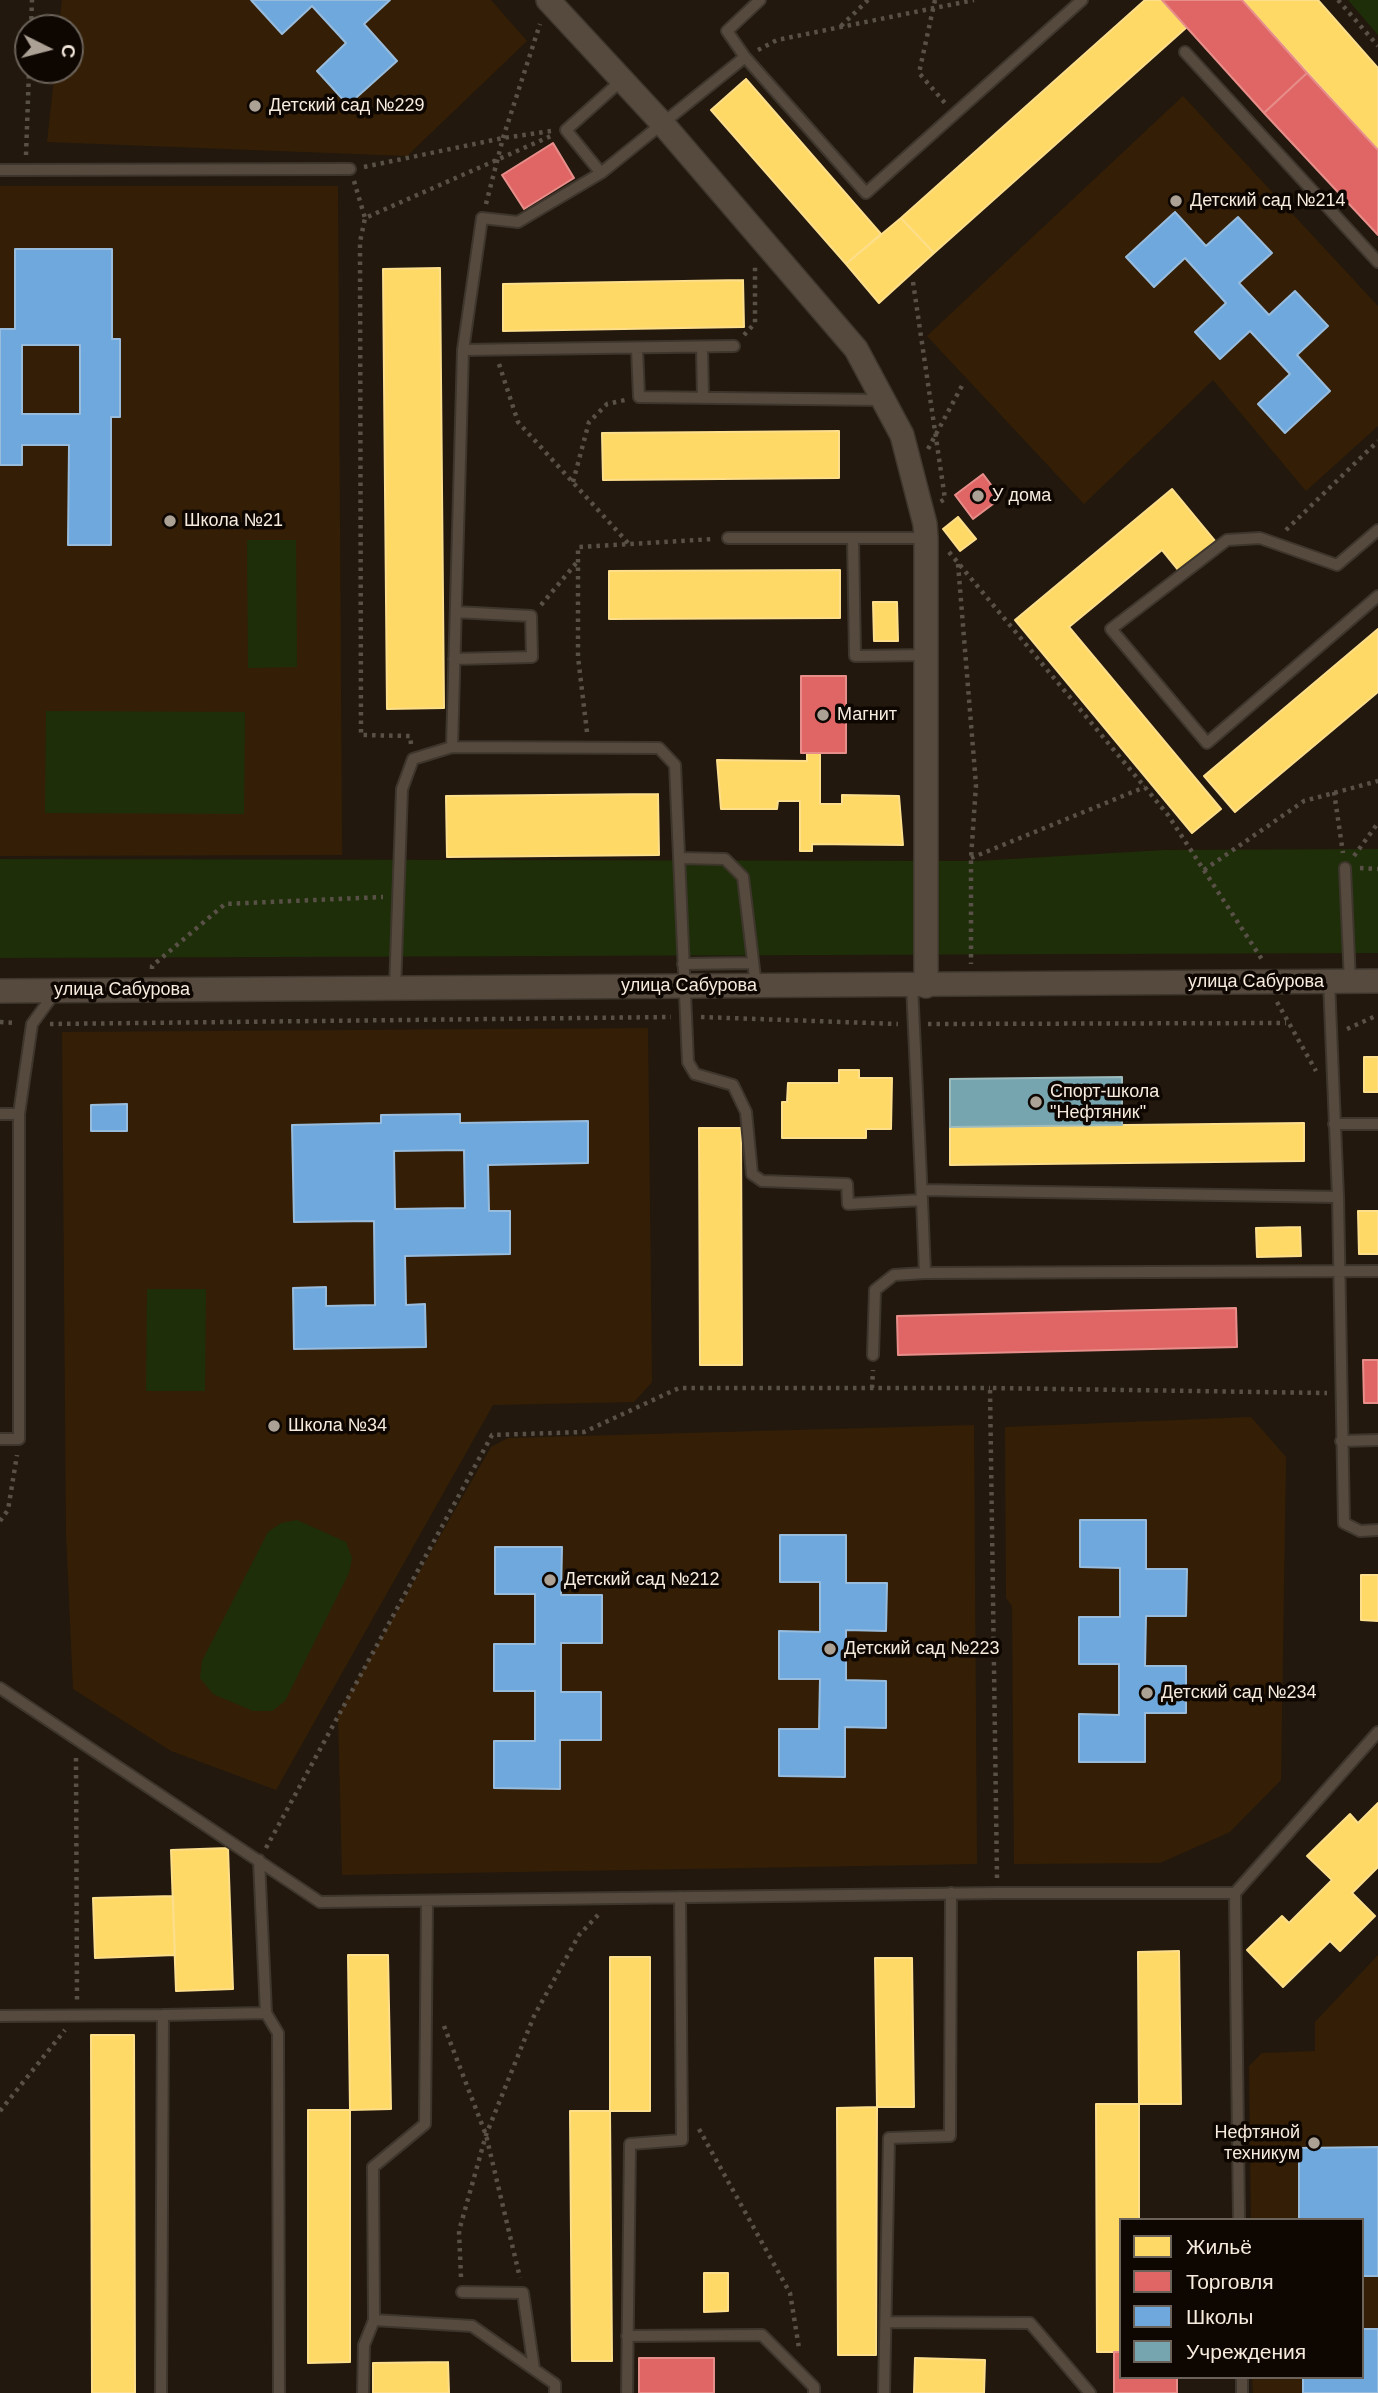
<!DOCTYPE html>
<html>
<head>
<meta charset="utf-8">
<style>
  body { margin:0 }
  #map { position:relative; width:1378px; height:2393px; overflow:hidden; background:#22180d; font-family:Arial,sans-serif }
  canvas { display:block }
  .legend { position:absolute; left:1119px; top:2218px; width:245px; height:161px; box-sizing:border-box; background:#0d0601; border:2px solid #6b6259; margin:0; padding:9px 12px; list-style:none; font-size:21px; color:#f7ebde }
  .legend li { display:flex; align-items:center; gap:14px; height:35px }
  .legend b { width:35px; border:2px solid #6b6259 }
  .north { position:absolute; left:14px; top:14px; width:70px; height:70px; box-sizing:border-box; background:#0d0601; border:2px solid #6b6259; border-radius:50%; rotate:96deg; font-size:19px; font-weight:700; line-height:28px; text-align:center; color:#f7ebde }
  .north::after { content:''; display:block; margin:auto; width:24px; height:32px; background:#aca195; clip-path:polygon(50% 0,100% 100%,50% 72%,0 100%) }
</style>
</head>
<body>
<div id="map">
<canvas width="1378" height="2393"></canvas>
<ul class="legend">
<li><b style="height:19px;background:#ffd966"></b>Жильё</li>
<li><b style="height:19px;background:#e06666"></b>Торговля</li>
<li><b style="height:19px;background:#6fa8dc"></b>Школы</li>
<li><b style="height:19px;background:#76a5af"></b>Учреждения</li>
</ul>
<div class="north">С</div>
</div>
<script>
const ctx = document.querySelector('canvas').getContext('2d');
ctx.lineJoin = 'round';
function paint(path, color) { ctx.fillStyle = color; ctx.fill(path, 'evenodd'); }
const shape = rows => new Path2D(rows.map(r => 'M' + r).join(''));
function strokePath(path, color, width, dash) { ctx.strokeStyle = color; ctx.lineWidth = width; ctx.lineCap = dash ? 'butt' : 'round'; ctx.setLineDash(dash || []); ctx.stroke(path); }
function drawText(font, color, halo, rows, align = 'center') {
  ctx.font = font + ' Arial,sans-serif'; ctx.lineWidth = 7; ctx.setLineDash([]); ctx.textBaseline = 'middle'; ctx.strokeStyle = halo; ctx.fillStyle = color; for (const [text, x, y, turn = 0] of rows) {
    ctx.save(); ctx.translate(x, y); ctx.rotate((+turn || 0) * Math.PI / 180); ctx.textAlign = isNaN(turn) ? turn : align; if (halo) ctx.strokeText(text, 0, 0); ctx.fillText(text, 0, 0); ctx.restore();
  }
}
const built = shape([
  [62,0,491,0,527,41,407,156,47,142,55,70,70,70,70,28,59,28],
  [1183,96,1378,306,1378,426,1306,491,1213,380,1084,504,927,336],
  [0,186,338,186,342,855,0,856],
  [648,1028,652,1382,634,1402,493,1405,276,1790,171,1751,73,1689,66,1533,62,1032],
  [1251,1417,1286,1457,1281,1780,1230,1832,1160,1863,1014,1864,1012,1606,1006,1598,1005,1427],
  [974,1425,977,1864,342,1875,338,1714,491,1447,508,1438],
  [1378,1955,1378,2393,1253,2393,1252,2377,1362,2377,1362,2220,1251,2220,1249,2066,1262,2053,1315,2051,1315,2022]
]);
const green = shape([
  [1348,0,1378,0,1378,35],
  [247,540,296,540,297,667,248,668],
  [46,711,245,712,244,814,45,813],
  [1378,849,1378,953,0,958,0,859,977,861,1164,850],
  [147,1289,206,1289,205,1391,146,1391],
  [297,1520,346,1542,352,1558,349,1573,285,1701,272,1711,253,1711,213,1694,200,1678,202,1661,268,1532,281,1523]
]);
const homes = shape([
  [1145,0,1162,0,1187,27,934,253,901,218,1145,0],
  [1242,0,1318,0,1378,68,1378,150,1242,0],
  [746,79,881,234,846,264,711,110,746,79],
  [901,218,934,253,879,303,846,264,901,218],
  [440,268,444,708,387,709,383,269,440,268],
  [743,280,744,327,503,331,503,284,743,280],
  [839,431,839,478,603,480,602,433,839,431],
  [1172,489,1215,541,1179,571,1162,550,1069,627,1221,809,1192,833,1015,620,1172,489],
  [958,517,976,539,960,551,943,529,958,517],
  [840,570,840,618,609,619,609,571,840,570],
  [873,602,897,602,898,641,874,641,873,602],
  [1378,629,1378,692,1235,812,1204,776,1378,629],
  [807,753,820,753,820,804,842,804,842,795,899,796,903,845,812,844,812,851,800,851,800,801,778,801,777,809,721,809,717,760,807,761,807,753],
  [658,794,659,855,447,857,446,796,658,794],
  [1364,1057,1378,1057,1378,1092,1364,1092,1364,1057],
  [839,1070,859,1070,859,1078,892,1078,891,1129,866,1129,866,1138,782,1138,782,1102,787,1102,788,1083,839,1083,839,1070],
  [1304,1123,1304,1161,950,1165,950,1127,1304,1123],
  [699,1128,741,1128,742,1365,700,1365,699,1128],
  [1358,1211,1378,1211,1378,1254,1359,1254,1358,1211],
  [1300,1227,1301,1256,1257,1257,1256,1228,1300,1227],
  [1361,1575,1378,1575,1378,1621,1361,1620,1361,1575],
  [1378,1803,1378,1867,1352,1893,1375,1916,1340,1951,1330,1941,1283,1987,1247,1950,1282,1916,1289,1923,1332,1880,1307,1856,1350,1814,1358,1823,1378,1803],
  [228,1848,233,1989,176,1991,171,1850,228,1848],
  [173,1896,175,1955,95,1958,93,1898,173,1896],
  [1179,1951,1181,2104,1139,2104,1138,1952,1179,1951],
  [348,1955,388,1955,391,2109,350,2110,348,1955],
  [610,1957,650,1957,650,2111,610,2111,610,1957],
  [875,1958,912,1958,914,2107,877,2107,875,1958],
  [91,2035,134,2035,135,2393,92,2393,91,2035],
  [1096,2104,1139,2104,1139,2220,1121,2220,1121,2352,1097,2352,1096,2104],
  [877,2107,876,2355,838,2355,837,2108,877,2107],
  [308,2110,350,2110,350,2362,308,2363,308,2110],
  [570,2111,610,2111,612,2361,572,2361,570,2111],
  [704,2273,728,2273,728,2311,704,2312,704,2273],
  [915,2358,985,2360,984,2393,914,2393,915,2358],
  [448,2362,449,2393,373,2393,373,2363,448,2362]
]);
const shops = shape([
  [1162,0,1242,0,1307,73,1264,113,1162,0],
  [1307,73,1378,150,1378,235,1264,113,1307,73],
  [553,143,574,178,524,209,502,175,553,143],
  [983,474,1001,498,973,519,955,495,983,474],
  [801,676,846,676,846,753,801,753,801,676],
  [1236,1308,1237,1347,898,1355,897,1316,1236,1308],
  [1363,1360,1378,1360,1378,1403,1364,1403,1363,1360],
  [1114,2352,1121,2352,1121,2377,1177,2377,1177,2393,1114,2393,1114,2352],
  [639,2358,714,2358,714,2393,639,2393,639,2358]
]);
const schools = shape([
  [251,0,390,0,364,24,397,61,348,105,317,71,346,43,312,6,282,34,251,0],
  [1175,212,1206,246,1238,217,1272,253,1239,283,1269,315,1295,291,1328,326,1297,355,1330,391,1285,433,1258,404,1290,374,1250,331,1220,359,1195,332,1226,303,1185,258,1154,287,1126,257,1175,212],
  [15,249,112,249,112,339,120,339,120,417,111,417,111,545,68,545,69,445,22,445,22,465,0,465,0,329,15,329,15,249],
  [22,345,80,345,80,414,22,414,22,345],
  [127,1104,127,1131,91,1131,91,1105,127,1104],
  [460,1114,460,1123,588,1121,588,1163,488,1165,489,1211,510,1211,510,1254,405,1256,406,1305,425,1304,426,1347,294,1349,293,1288,326,1287,326,1306,375,1305,374,1221,294,1222,292,1125,381,1123,381,1115,460,1114],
  [464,1150,465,1208,395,1209,394,1151,464,1150],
  [1080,1520,1146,1520,1146,1569,1187,1569,1186,1616,1146,1616,1145,1666,1186,1666,1186,1713,1145,1713,1145,1762,1079,1762,1079,1714,1119,1715,1119,1664,1079,1664,1079,1617,1120,1617,1120,1568,1080,1567,1080,1520],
  [780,1535,846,1535,846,1583,887,1583,886,1631,846,1630,846,1680,886,1681,886,1728,845,1727,845,1777,779,1776,779,1729,819,1729,820,1679,779,1679,779,1631,820,1632,820,1582,780,1582,780,1535],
  [495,1547,562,1547,561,1595,602,1595,602,1643,561,1643,561,1692,601,1692,601,1740,560,1740,560,1789,494,1788,494,1741,535,1741,535,1691,494,1691,494,1644,535,1644,535,1594,495,1594,495,1547],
  [1378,2147,1378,2276,1362,2276,1362,2220,1299,2220,1299,2148,1378,2147],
  [1362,2329,1378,2329,1378,2393,1303,2393,1303,2377,1362,2377,1362,2329]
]);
const public = shape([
  [1122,1077,1122,1125,950,1127,950,1079,1122,1077]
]);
const path = shape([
  [935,0,919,73,945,103],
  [1338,0,1378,46],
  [841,26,868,0],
  [31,28,32,0],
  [758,50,777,40,974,0],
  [26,155,29,70],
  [364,167,503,138,551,131],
  [354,181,365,218],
  [486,204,503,138,540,24],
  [913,282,945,499,940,502],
  [744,335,755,323,755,265],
  [499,364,518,422,629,544],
  [928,449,964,382],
  [573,482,589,422,607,404,625,400],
  [1286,530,1378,441],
  [949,552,1168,815,1263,961],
  [958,564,976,785,971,858,971,964],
  [541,605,578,561],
  [587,732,578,657,578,547,713,539],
  [411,744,410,736,361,735,360,242,365,218,551,136],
  [1334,792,1343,853],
  [1354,856,1378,823],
  [971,858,1145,787],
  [1360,868,1378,869],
  [1204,870,1304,801,1378,781],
  [152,969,152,966,225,904,383,897],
  [1277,1002,1316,1071],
  [701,1017,898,1024],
  [0,1022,17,1023],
  [50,1024,671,1017],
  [928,1024,1286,1023],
  [1347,1029,1378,1015],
  [872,1388,873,1370],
  [0,1521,8,1510,17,1455],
  [76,1758,77,2001],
  [266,1848,492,1435,584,1432,679,1388,990,1388],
  [997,1878,990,1388,1327,1393],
  [444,2026,486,2135,520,2278],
  [0,2111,65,2030],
  [699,2129,790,2293,799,2348],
  [461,2277,459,2231,486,2135,534,2016,579,1935,598,1915]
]);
const lane = shape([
  [760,0,727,31,745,57,866,193,1082,0],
  [1185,52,1378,262],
  [0,170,350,169],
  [601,173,566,130,622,80],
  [702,347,703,398],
  [637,348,639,397,883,400],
  [463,350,734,346],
  [1378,530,1337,565,1260,538,1227,540,1111,629,1207,743,1378,596],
  [728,538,926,538],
  [853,538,855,656,927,655],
  [454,659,532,657,531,616,456,612],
  [452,747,659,748,675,765,688,1062,695,1074,733,1085,746,1112,752,1174,762,1181,847,1184,848,1204,922,1200,912,986],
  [679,858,725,859,743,877,756,986],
  [1345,868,1350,982],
  [683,964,753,963],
  [1329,982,1338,1197,1344,1523,1360,1531,1378,1530],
  [395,989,402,789,413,759,452,747,463,350,482,218,518,222,601,173,745,57],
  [0,1114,19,1114],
  [1334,1124,1378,1124],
  [922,1190,1338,1197],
  [922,1200,925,1273,1378,1271],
  [873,1355,875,1290,894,1275,925,1273],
  [0,1439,19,1439,19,1114,32,1024,56,991],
  [1341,1441,1378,1440],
  [0,1688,320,1902,998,1893,1235,1893],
  [427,1901,425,2124,373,2167,374,2320,472,2326,555,2384,555,2393],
  [266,2013,278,2033,279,2393],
  [0,2016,163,2015],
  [1239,2220,1235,1893,1378,1732],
  [462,2292,523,2293,534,2369],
  [888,2322,1030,2323,1090,2393],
  [627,2336,762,2335,814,2387,814,2393],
  [1242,2377,1242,2393],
  [161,2393,163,2015,266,2013,259,1860],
  [363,2393,364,2345,374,2320],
  [627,2393,630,2144,682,2140,680,1897],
  [884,2393,889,2138,950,2136,951,1893]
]);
const street = shape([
  [548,0,662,123,856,349,902,435,925,524,926,538,926,986],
  [0,991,1378,981]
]);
const markers = [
  [255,106,7,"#aca195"],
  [1176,201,7,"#aca195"],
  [978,496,7,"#aca195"],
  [170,521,7,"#aca195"],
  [823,715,7,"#aca195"],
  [1036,1102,7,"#aca195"],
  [274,1426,7,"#aca195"],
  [550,1580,7,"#aca195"],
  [830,1649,7,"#aca195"],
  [1147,1693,7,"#aca195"],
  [1314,2143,7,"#aca195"]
];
const poiNames = [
  ["Детский сад №229",269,106],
  ["Детский сад №214",1190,201],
  ["У дома",992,496],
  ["Школа №21",184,521],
  ["Магнит",837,715],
  ["Спорт-школа",1050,1092],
  ["\"Нефтяник\"",1050,1113],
  ["Школа №34",288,1426],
  ["Детский сад №212",564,1580],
  ["Детский сад №223",844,1649],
  ["Детский сад №234",1161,1693],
  ["Нефтяной",1300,2133,"right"],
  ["техникум",1300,2154,"right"]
];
const streetNames = [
  ["улица Сабурова",1256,982],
  ["улица Сабурова",689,986],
  ["улица Сабурова",122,990]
];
paint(built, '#341f06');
paint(green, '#1e2e08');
paint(homes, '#ffd966');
strokePath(homes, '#fdde8a', 2);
paint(shops, '#e06666');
strokePath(shops, '#e78e8a', 2);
paint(schools, '#6fa8dc');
strokePath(schools, '#98bcdd', 2);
paint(public, '#76a5af');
strokePath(public, '#9dbabd', 2);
strokePath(lane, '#3e362c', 14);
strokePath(street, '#3e362c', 26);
strokePath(path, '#595147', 4.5, [3.5, 5]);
strokePath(lane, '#564a3e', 10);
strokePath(street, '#564a3e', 23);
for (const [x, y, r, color] of markers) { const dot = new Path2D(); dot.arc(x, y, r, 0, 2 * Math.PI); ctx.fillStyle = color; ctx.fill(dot); strokePath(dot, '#0d0601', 2.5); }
drawText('18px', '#f7ebde', '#0d0601', poiNames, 'left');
drawText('18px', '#f7ebde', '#0d0601', streetNames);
</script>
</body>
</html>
